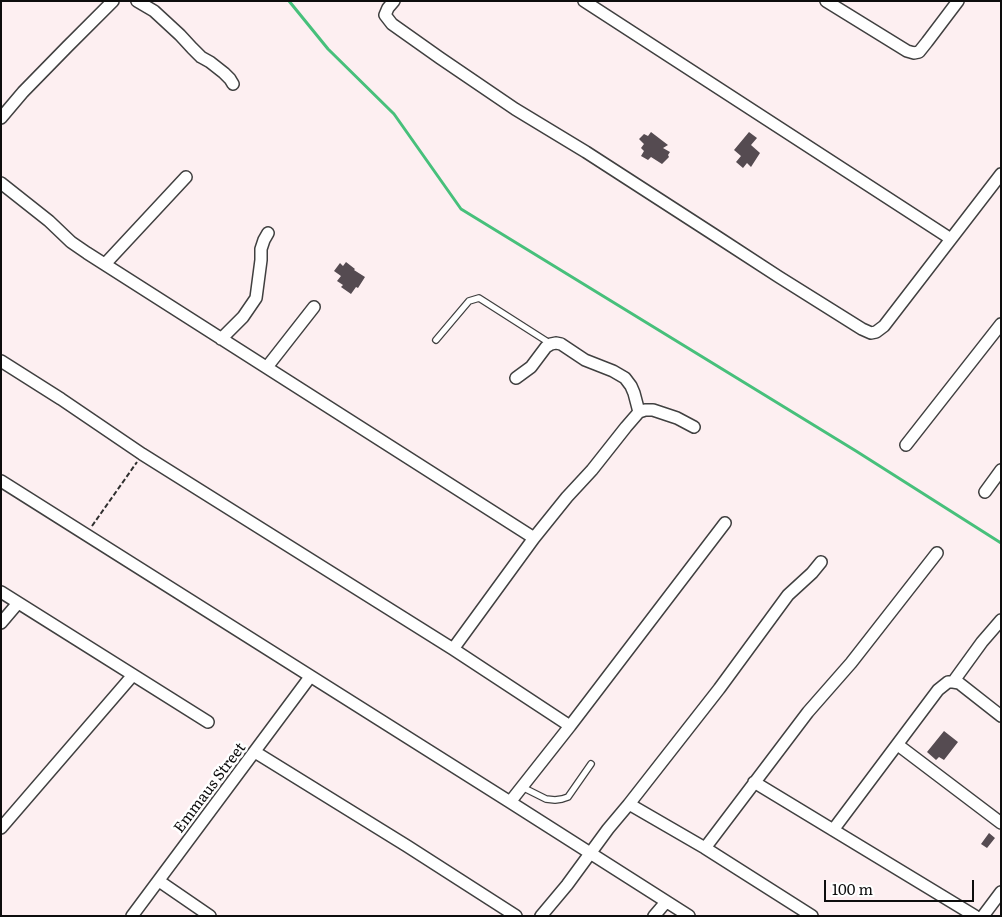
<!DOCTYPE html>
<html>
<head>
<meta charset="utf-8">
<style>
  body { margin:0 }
  #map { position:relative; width:1002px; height:917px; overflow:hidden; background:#fdeff1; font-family:Literata,serif }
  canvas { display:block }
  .frame { position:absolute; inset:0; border:2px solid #0d0d0d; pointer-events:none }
  .scale { position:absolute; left:824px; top:880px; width:150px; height:22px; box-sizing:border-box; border:2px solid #0d0d0d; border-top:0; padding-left:6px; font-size:15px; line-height:18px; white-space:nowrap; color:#0d0d0d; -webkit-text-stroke:4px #fff; paint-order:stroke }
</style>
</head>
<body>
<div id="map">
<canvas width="1002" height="917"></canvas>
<div class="frame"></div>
<div class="scale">100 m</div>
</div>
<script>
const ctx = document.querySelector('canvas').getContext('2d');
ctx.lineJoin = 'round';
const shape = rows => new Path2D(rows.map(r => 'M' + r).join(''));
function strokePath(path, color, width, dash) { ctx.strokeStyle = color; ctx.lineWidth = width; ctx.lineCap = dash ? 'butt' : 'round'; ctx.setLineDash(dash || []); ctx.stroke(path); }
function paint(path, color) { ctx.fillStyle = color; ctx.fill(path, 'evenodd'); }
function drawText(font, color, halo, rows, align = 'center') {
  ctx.font = font + ' Literata,serif'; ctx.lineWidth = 5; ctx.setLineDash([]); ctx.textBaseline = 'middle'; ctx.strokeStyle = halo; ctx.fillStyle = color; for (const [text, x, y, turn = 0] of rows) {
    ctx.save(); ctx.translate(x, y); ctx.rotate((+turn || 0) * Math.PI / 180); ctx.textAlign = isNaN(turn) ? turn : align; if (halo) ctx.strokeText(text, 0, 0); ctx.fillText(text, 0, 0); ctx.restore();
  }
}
const stream = shape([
  [289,1,328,49,394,114,461,209,856,451,1001,543]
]);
const building = shape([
  [651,132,668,145,663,148,670,152,668,155,669,157,662,164,651,157,648,160,641,156,644,151,641,148,644,144,639,139,644,134,648,136],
  [749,132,757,138,751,145,760,153,751,167,747,163,743,168,736,162,741,156,734,150],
  [346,262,355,269,354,270,365,277,358,288,356,287,351,294,341,287,343,285,337,281,341,276,334,271,340,263,343,266],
  [944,731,958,742,944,760,939,757,936,760,927,752],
  [989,833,995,838,987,848,981,844]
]);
const path = shape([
  [92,526,137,462]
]);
const lane = shape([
  [436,340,469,301,479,298,551,344],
  [522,787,546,799,555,800,562,799,568,797,591,764]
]);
const street = shape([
  [137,1,154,11,180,35,192,48,201,57,210,62,224,73,230,79,233,84],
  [394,1,388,8,385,15,392,24,440,58,515,109,586,152,716,236,779,277,862,329,871,333,876,332,884,326,1001,174],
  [584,1,951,239],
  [826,1,907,51,914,53,919,52,927,42,958,1],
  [1,118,23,92,67,47,113,1],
  [1,183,49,221,71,242,87,253,534,538,453,649],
  [105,264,186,177],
  [221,339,243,317,256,298,261,260,261,249,264,240,268,233],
  [1,361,61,399,142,454,453,649,570,726,510,802],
  [267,367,314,307],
  [516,378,531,367,546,347,551,344,556,343,561,344,585,360,613,371,625,378,631,386,634,393,639,412],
  [906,445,1001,324],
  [1,481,510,802,689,916],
  [985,492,1001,470],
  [534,538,567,497,592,470,626,427,639,412,645,410,653,410,677,418,694,427],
  [1,592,208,722],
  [1,623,18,603],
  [953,682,982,642,1001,620],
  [570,726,725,523],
  [898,745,1001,823],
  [255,752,407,846,516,916],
  [754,782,975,916],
  [629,804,719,689,788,595,812,573,821,562],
  [1,828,133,675],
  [833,830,938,690,948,682,953,682,959,683,1001,716],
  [705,848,812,916],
  [159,881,210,916],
  [132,916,310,677],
  [541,916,567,885,608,829,629,804,705,848,808,712,851,663,937,553],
  [654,916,666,902],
  [983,916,1001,892]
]);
const streetNames = [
  ["Emmaus Street",210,788,-53]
];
strokePath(stream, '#47c07b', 3);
paint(building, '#554b51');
strokePath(lane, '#404040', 8);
strokePath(street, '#404040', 14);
strokePath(path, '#2f2f2f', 2, [5, 2.5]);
strokePath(lane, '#fff', 5.5);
strokePath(street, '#fff', 11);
drawText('15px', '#0d0d0d', '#fff', streetNames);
</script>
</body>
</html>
